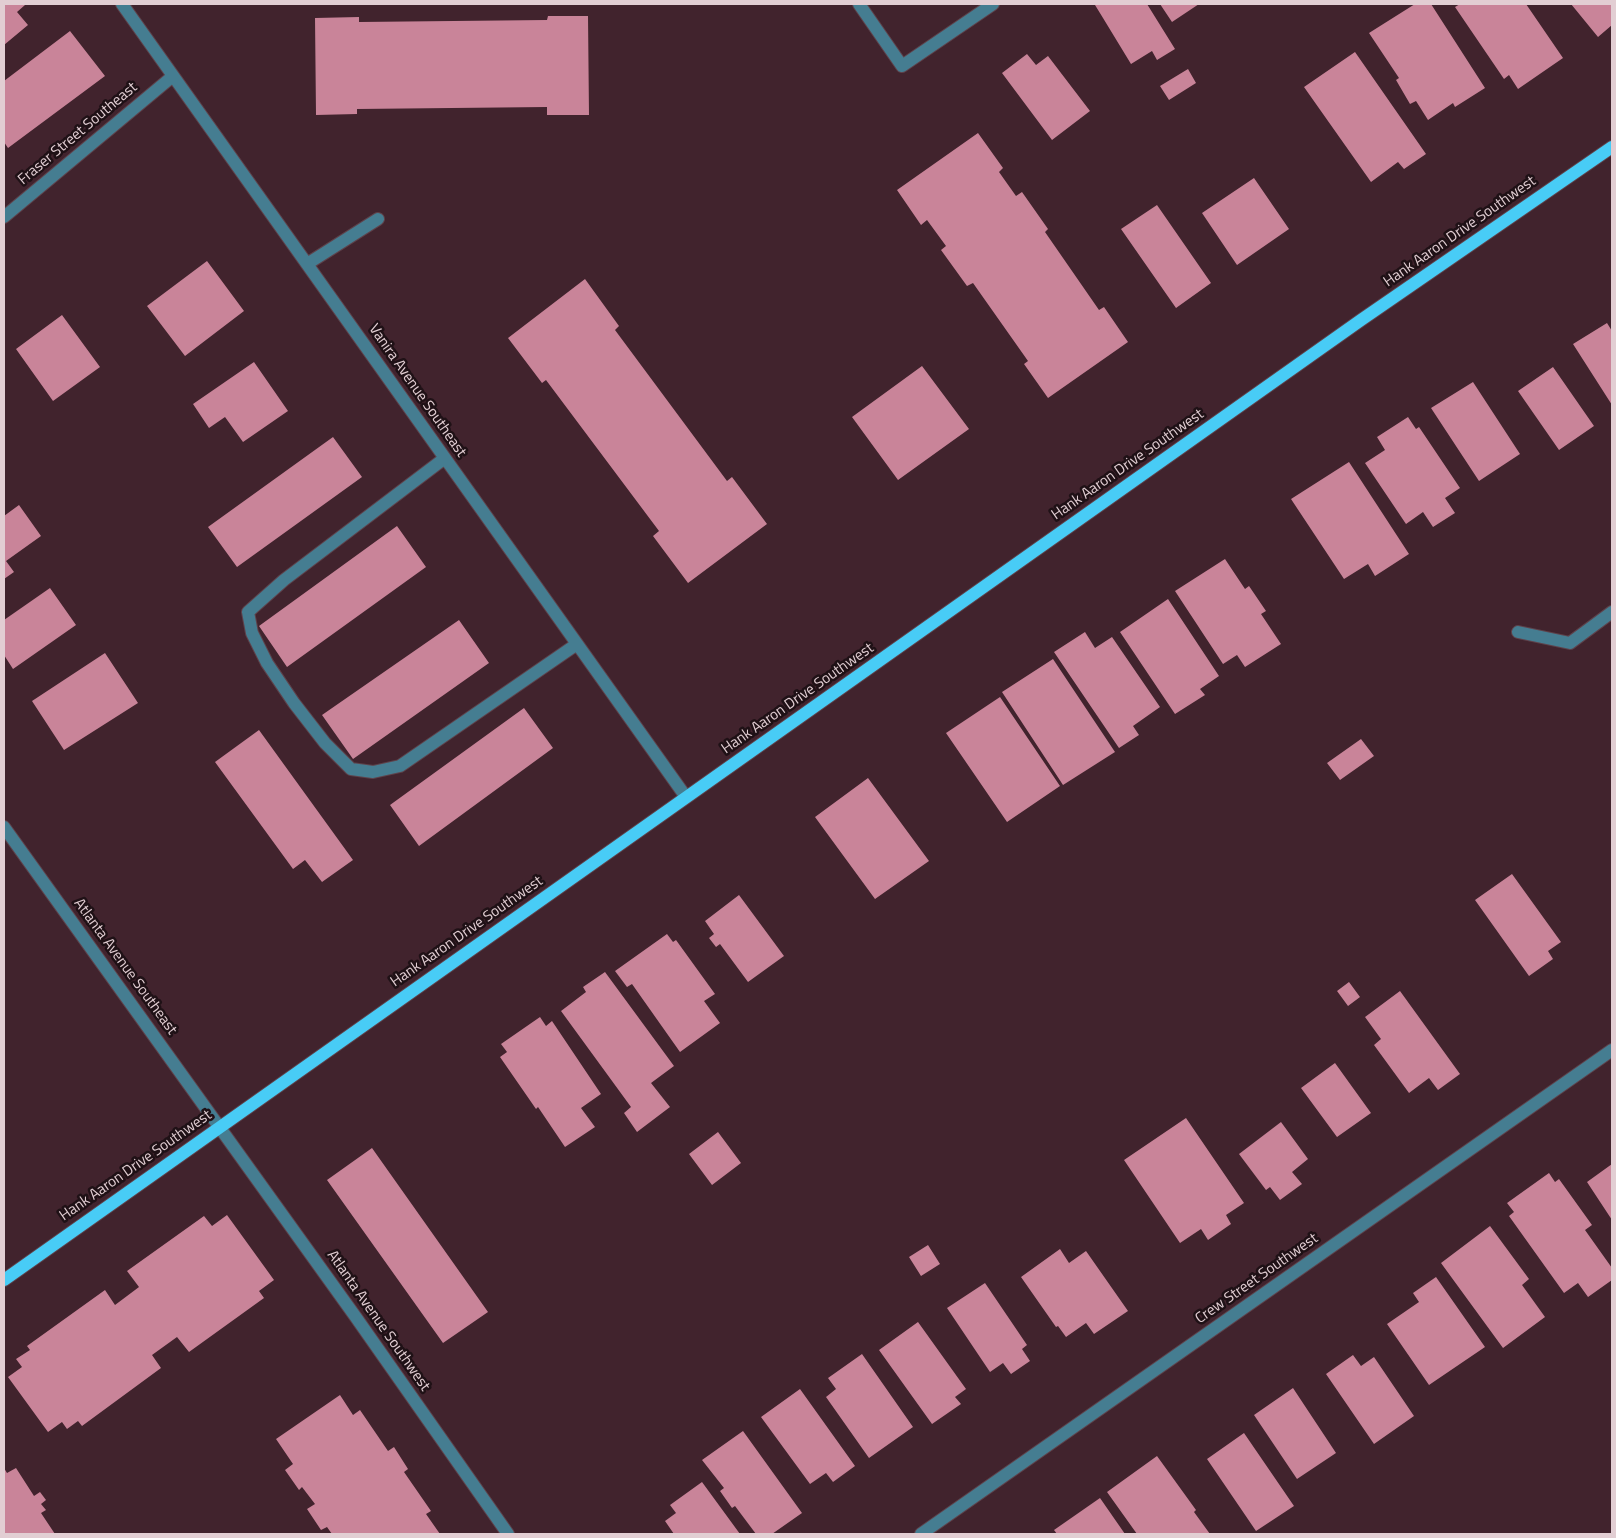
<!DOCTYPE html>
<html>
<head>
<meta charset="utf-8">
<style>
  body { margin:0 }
  #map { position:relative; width:1616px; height:1538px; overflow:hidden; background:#41232d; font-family:"Titillium Web",sans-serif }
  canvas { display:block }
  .frame { position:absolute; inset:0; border:5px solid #e2ced3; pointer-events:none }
</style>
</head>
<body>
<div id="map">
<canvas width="1616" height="1538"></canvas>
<div class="frame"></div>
</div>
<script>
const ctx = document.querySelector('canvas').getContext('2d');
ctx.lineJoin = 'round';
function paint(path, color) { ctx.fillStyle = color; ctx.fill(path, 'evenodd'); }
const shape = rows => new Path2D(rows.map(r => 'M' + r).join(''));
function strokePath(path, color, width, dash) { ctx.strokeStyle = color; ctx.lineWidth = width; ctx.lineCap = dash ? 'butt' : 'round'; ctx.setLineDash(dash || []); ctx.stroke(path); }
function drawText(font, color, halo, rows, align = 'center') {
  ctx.font = font + ' "Titillium Web",sans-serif'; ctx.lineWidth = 5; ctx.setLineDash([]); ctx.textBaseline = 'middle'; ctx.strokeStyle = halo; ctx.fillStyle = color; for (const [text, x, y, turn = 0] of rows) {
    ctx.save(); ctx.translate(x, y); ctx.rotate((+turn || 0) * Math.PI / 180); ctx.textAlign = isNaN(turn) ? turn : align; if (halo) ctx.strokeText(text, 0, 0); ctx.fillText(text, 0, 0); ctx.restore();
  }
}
const building = shape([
  [4,4,24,4,25,5,17,12,28,25,4,45],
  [1096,4,1147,4,1175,49,1157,60,1152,51,1131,64,1103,18,1095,5],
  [1160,4,1199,4,1172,22],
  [1415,4,1431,4,1485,88,1455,107,1453,103,1428,120,1416,101,1410,104,1396,80,1399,78,1369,33],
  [1460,4,1526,4,1563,58,1518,89,1509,75,1504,79,1455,7],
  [1571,4,1612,4,1612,25,1598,37],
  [548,16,588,16,589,115,547,115,547,107,357,109,357,114,316,115,315,18,359,17,359,22,547,20],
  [70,31,105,76,8,148,4,142,4,81],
  [1355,52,1426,154,1404,169,1398,162,1371,182,1304,87],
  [1027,54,1036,65,1048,56,1090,111,1052,140,1002,73],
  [1188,69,1196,83,1169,100,1160,86],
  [978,133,1003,168,999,172,1016,196,1022,192,1048,229,1045,232,1099,310,1104,307,1128,342,1048,398,1024,364,1028,361,973,283,967,286,941,250,946,246,927,220,921,225,897,190],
  [1254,178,1289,229,1237,265,1202,213],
  [1157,205,1211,283,1176,308,1121,229],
  [207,261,244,311,185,356,147,306],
  [585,279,619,326,615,330,727,481,732,477,767,524,688,583,653,536,659,531,546,380,542,383,508,338],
  [62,315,100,367,53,401,16,349],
  [1607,323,1612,331,1612,405,1573,344],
  [254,362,288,411,243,442,225,417,209,428,193,404],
  [922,366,969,429,898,480,852,417],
  [1553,367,1594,426,1559,450,1518,391],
  [1473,382,1520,454,1479,481,1431,408],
  [1408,417,1416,429,1419,427,1460,488,1445,498,1455,513,1433,527,1423,512,1406,524,1365,463,1385,450,1377,437],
  [333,437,362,477,237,567,208,527],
  [1349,462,1409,554,1375,576,1368,564,1344,579,1291,499],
  [19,505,41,536,6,561,14,572,4,579,4,516],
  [397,526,426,567,287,667,259,626],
  [1225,559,1245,589,1249,586,1266,611,1261,614,1281,644,1245,667,1237,655,1223,664,1175,591],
  [50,588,76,625,13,669,4,655,4,620],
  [1168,599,1219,676,1200,689,1205,695,1175,714,1120,632],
  [459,620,489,663,353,759,322,715],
  [1085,632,1095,648,1112,637,1160,707,1133,726,1139,735,1119,748,1054,652],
  [105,653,138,703,64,750,32,701],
  [1053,659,1115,752,1063,785,1002,692],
  [1000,697,1060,786,1007,822,946,733],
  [524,708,553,748,419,846,390,805],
  [259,730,353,860,322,882,305,860,293,869,215,762],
  [1361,739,1374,756,1340,780,1327,763],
  [868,778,929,861,875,899,815,817],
  [1512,874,1561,942,1548,951,1553,959,1529,976,1475,900],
  [739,895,784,956,748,982,720,944,716,947,709,938,714,934,705,921],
  [667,934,673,942,676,940,715,994,704,1001,720,1023,680,1052,632,984,627,987,615,971],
  [605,972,674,1066,651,1083,670,1107,637,1132,624,1113,631,1107,561,1011,586,992,583,987],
  [1349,982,1360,997,1348,1006,1337,991],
  [1400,991,1460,1074,1438,1090,1429,1078,1409,1093,1374,1045,1381,1039,1365,1017],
  [540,1017,546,1026,552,1021,601,1094,581,1108,595,1127,565,1147,538,1107,536,1109,500,1057,507,1052,501,1044],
  [1335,1063,1371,1113,1337,1137,1301,1088],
  [1186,1118,1244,1203,1226,1215,1231,1224,1208,1240,1201,1229,1180,1243,1124,1160],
  [1281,1122,1308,1159,1292,1172,1302,1184,1280,1200,1270,1187,1266,1190,1239,1154],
  [718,1132,741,1163,712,1185,689,1154],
  [372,1148,488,1312,443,1343,327,1180],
  [1612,1164,1612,1220,1587,1182],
  [1549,1173,1555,1182,1559,1179,1592,1225,1585,1230,1612,1268,1612,1280,1588,1297,1578,1283,1564,1293,1509,1216,1514,1212,1507,1203],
  [227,1215,274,1280,259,1291,264,1298,189,1352,177,1337,152,1355,161,1368,82,1426,78,1421,67,1429,62,1422,48,1432,8,1377,22,1367,16,1359,30,1350,27,1346,105,1290,115,1305,139,1287,127,1271,204,1216,212,1226],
  [1490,1226,1529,1279,1522,1285,1545,1317,1503,1348,1441,1263],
  [928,1245,940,1264,921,1276,909,1257],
  [1060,1249,1069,1263,1086,1251,1128,1311,1094,1334,1086,1323,1066,1337,1058,1326,1056,1327,1021,1277],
  [1436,1277,1485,1347,1429,1385,1387,1324,1419,1302,1413,1293],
  [985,1283,1027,1345,1022,1349,1030,1361,1011,1374,1003,1363,990,1372,947,1308],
  [918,1322,966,1389,955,1397,961,1404,932,1424,879,1350],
  [862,1354,913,1427,869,1458,826,1397,836,1389,828,1378],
  [1353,1355,1361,1366,1374,1357,1414,1416,1374,1444,1326,1374],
  [1293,1388,1336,1453,1297,1479,1254,1415],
  [800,1389,855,1466,833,1482,826,1473,810,1484,761,1417],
  [340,1395,353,1415,360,1410,388,1451,394,1447,408,1469,404,1472,431,1511,426,1514,440,1534,332,1534,327,1527,321,1530,307,1509,315,1504,302,1487,299,1490,285,1470,293,1464,276,1439],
  [743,1431,802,1513,772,1534,756,1534,735,1506,732,1508,720,1491,724,1488,702,1460],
  [1244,1433,1294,1506,1256,1531,1207,1459],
  [1157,1456,1196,1510,1194,1512,1210,1534,1137,1534,1107,1492],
  [4,1468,7,1473,16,1468,34,1496,40,1492,46,1500,41,1504,46,1510,41,1513,55,1534,4,1534],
  [702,1482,740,1534,674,1534,665,1521,676,1513,670,1505],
  [1100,1498,1125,1534,1057,1534,1054,1530]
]);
const minor = shape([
  [122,4,686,797],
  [859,4,902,66,993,4],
  [4,217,173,76],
  [307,264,378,219],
  [445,458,284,580,248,612,252,633,267,663,294,703,325,743,351,769,373,772,400,766,577,644],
  [1518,632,1570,643,1612,612],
  [4,827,355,1316,508,1534],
  [921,1534,1612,1050]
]);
const major = shape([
  [4,1280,1361,320,1612,147]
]);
const streetNames = [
  ["Fraser Street Southeast",78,134,-40],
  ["Hank Aaron Drive Southwest",1460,232,-35],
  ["Vanira Avenue Southeast",417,391,55],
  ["Hank Aaron Drive Southwest",1128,465,-35],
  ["Hank Aaron Drive Southwest",798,699,-35],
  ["Hank Aaron Drive Southwest",467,932,-35],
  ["Atlanta Avenue Southeast",125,967,54],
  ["Hank Aaron Drive Southwest",136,1166,-35],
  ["Crew Street Southwest",1257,1279,-35],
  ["Atlanta Avenue Southwest",378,1321,55]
];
paint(building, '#c98499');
strokePath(minor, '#5e424b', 14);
strokePath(major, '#5e424b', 14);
strokePath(minor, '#457d91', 12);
strokePath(major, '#48ccf6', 12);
drawText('15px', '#e2ced3', '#1f1116', streetNames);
</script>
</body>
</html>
